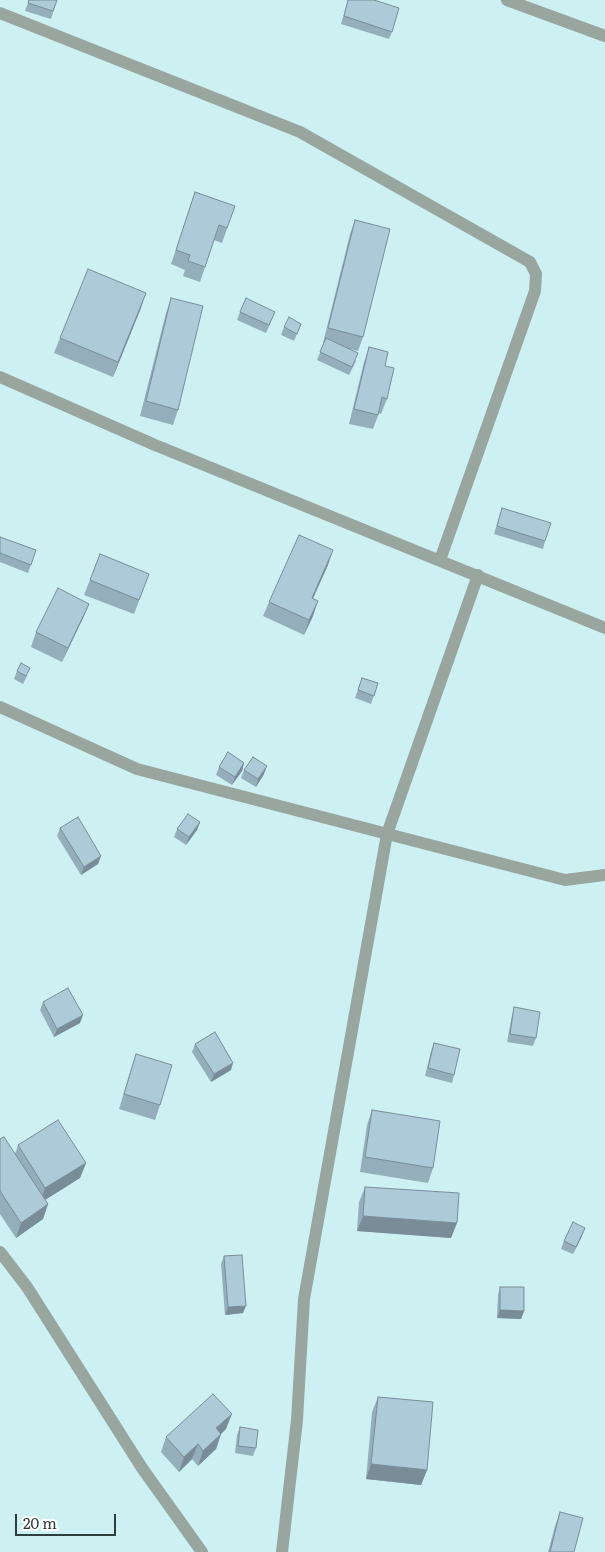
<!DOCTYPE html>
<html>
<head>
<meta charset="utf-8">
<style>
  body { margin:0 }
  #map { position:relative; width:605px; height:1552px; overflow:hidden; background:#cdf1f2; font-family:Literata,serif }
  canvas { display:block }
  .scale { position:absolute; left:15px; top:1514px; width:101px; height:22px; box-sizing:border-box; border:2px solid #2f3d3e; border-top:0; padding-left:6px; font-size:15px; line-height:18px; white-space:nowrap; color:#2f3d3e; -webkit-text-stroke:4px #fff; paint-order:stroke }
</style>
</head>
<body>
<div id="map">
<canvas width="605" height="1552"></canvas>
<div class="scale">20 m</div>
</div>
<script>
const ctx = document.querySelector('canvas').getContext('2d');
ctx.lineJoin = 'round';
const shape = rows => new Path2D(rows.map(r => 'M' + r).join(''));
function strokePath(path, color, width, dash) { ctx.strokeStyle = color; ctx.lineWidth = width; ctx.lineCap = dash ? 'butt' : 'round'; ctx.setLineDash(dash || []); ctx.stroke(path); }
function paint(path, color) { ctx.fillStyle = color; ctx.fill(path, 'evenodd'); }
const minor = shape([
  [507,0,605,36],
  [0,13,300,132,530,262,536,274,535,291,440,560],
  [0,377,155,445,605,628],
  [0,707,137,769,565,880,605,875],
  [0,1252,27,1287,142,1468,202,1552],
  [282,1552,297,1420,304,1299,387,834,478,575]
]);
const wall = shape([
  [29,0,57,0,51,19,25,11],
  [348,0,392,32,389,39,341,24],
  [195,192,235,206,222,243,214,240,200,282,183,276,185,270,171,264],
  [355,220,363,337,358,351,350,349,356,361,349,375,317,360,324,343,323,343,350,234],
  [171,298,178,410,173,425,140,416,166,313],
  [141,308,113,377,54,353,60,338],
  [240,312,275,312,266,333,237,320],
  [301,324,294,341,281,335,284,327],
  [369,347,385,366,387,399,381,414,379,413,373,429,349,424,364,362],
  [502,508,545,541,543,549,494,534],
  [0,537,36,550,28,573,0,562],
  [100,554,149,574,134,614,84,595],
  [328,565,313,599,313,616,304,635,263,616,269,602],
  [89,604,83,618,62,662,31,647,36,632],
  [17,671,27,676,23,684,14,679],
  [362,678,378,683,371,704,355,698],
  [244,763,242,771,232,785,216,775,219,767],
  [244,770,264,774,256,787,241,778],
  [200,822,197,830,186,845,174,837,177,829],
  [60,828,101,856,98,864,81,875,57,836],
  [43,1002,80,1023,54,1037,40,1010],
  [514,1007,536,1038,533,1046,507,1042,512,1015],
  [434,1043,454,1075,452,1083,425,1076,431,1051],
  [195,1044,231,1070,211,1082,192,1052],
  [136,1054,160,1105,155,1120,119,1109,131,1069],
  [372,1110,433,1168,428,1183,360,1172,367,1125],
  [0,1139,15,1154,18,1145,86,1163,80,1178,45,1200,48,1204,43,1219,16,1238,0,1214],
  [365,1187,451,1238,357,1231,359,1202],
  [582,1236,573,1254,561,1249,564,1241],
  [224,1256,243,1313,225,1315,221,1264],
  [500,1287,524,1311,521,1319,497,1318,498,1295],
  [378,1397,427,1470,421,1485,366,1479,372,1412],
  [240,1427,256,1448,253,1456,235,1453,237,1435],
  [226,1429,221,1434,216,1449,198,1466,192,1459,179,1472,161,1452,166,1437],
  [560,1512,574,1552,548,1552,555,1526]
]);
const shadedWall = shape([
  [146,293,141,308,113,377,118,362],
  [333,550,328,565,306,613,312,598],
  [318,601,313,616,304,635,309,620],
  [89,604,83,618,62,662,68,648],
  [244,763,242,771,232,785,235,777],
  [267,766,264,774,256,787,258,779],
  [200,822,197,830,186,845,189,837],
  [101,856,98,864,81,875,84,867],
  [83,1015,80,1023,54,1037,57,1029],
  [233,1063,231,1070,211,1082,214,1074],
  [86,1163,80,1178,40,1203,45,1188],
  [48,1204,43,1219,16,1238,21,1223],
  [363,1216,457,1223,451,1238,357,1231],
  [585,1228,582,1236,573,1254,576,1247],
  [246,1306,243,1313,225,1315,228,1307],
  [500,1310,524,1311,521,1319,497,1318],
  [232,1414,226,1429,211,1443,216,1428],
  [221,1434,216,1449,198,1466,203,1451],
  [198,1444,192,1459,179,1472,184,1457],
  [371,1464,427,1470,421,1485,366,1479]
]);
const building = shape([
  [29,0,57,0,53,11,28,3,29,0],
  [348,0,374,0,399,8,392,32,344,16,348,0],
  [195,192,235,206,227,228,219,225,205,267,188,261,190,255,176,250,195,192],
  [355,220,390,229,363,337,328,328,355,220],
  [88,269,146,293,118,362,60,338,88,269],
  [171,298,203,306,178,410,146,401,171,298],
  [246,298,275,312,269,325,240,312,246,298],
  [289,317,301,324,297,334,284,327,289,317],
  [326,338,358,353,352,367,320,352,326,338],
  [369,347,388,352,385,366,394,368,387,399,382,397,378,415,354,409,369,347],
  [502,508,551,523,545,541,497,526,502,508],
  [299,535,333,550,312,598,318,601,309,620,269,602,299,535],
  [0,537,36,550,31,565,0,553,0,537],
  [100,554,149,574,139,600,90,580,100,554],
  [58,588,89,604,68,648,36,632,58,588],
  [21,663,30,668,26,676,17,671,21,663],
  [362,678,378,683,374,696,358,690,362,678],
  [228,752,244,763,235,777,219,767,228,752],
  [253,757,267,766,258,779,244,770,253,757],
  [188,814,200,822,189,837,177,829,188,814],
  [78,817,101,856,84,867,60,828,78,817],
  [68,988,83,1015,57,1029,43,1002,68,988],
  [514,1007,540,1012,536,1038,510,1034,514,1007],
  [215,1032,233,1063,214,1074,195,1044,215,1032],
  [434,1043,460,1049,454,1075,428,1068,434,1043],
  [136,1054,172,1065,160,1105,124,1094,136,1054],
  [372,1110,440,1121,433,1168,365,1157,372,1110],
  [58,1120,86,1163,45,1188,18,1145,58,1120],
  [4,1137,48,1204,21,1223,0,1191,0,1139,4,1137],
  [365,1187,459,1193,457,1223,363,1216,365,1187],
  [573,1222,585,1228,576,1247,564,1241,573,1222],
  [242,1255,246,1306,228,1307,224,1256,242,1255],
  [500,1287,524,1287,524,1311,500,1310,500,1287],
  [213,1394,232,1414,216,1428,221,1434,203,1451,198,1444,184,1457,166,1437,213,1394],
  [378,1397,433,1402,427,1470,371,1464,378,1397],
  [240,1427,258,1430,256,1448,238,1446,240,1427],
  [560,1512,583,1518,574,1552,550,1552,560,1512]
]);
strokePath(minor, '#99a6a0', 12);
paint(wall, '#95aebb');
paint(shadedWall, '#798d98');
paint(building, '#adcad9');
strokePath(building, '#798d98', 1);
</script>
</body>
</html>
